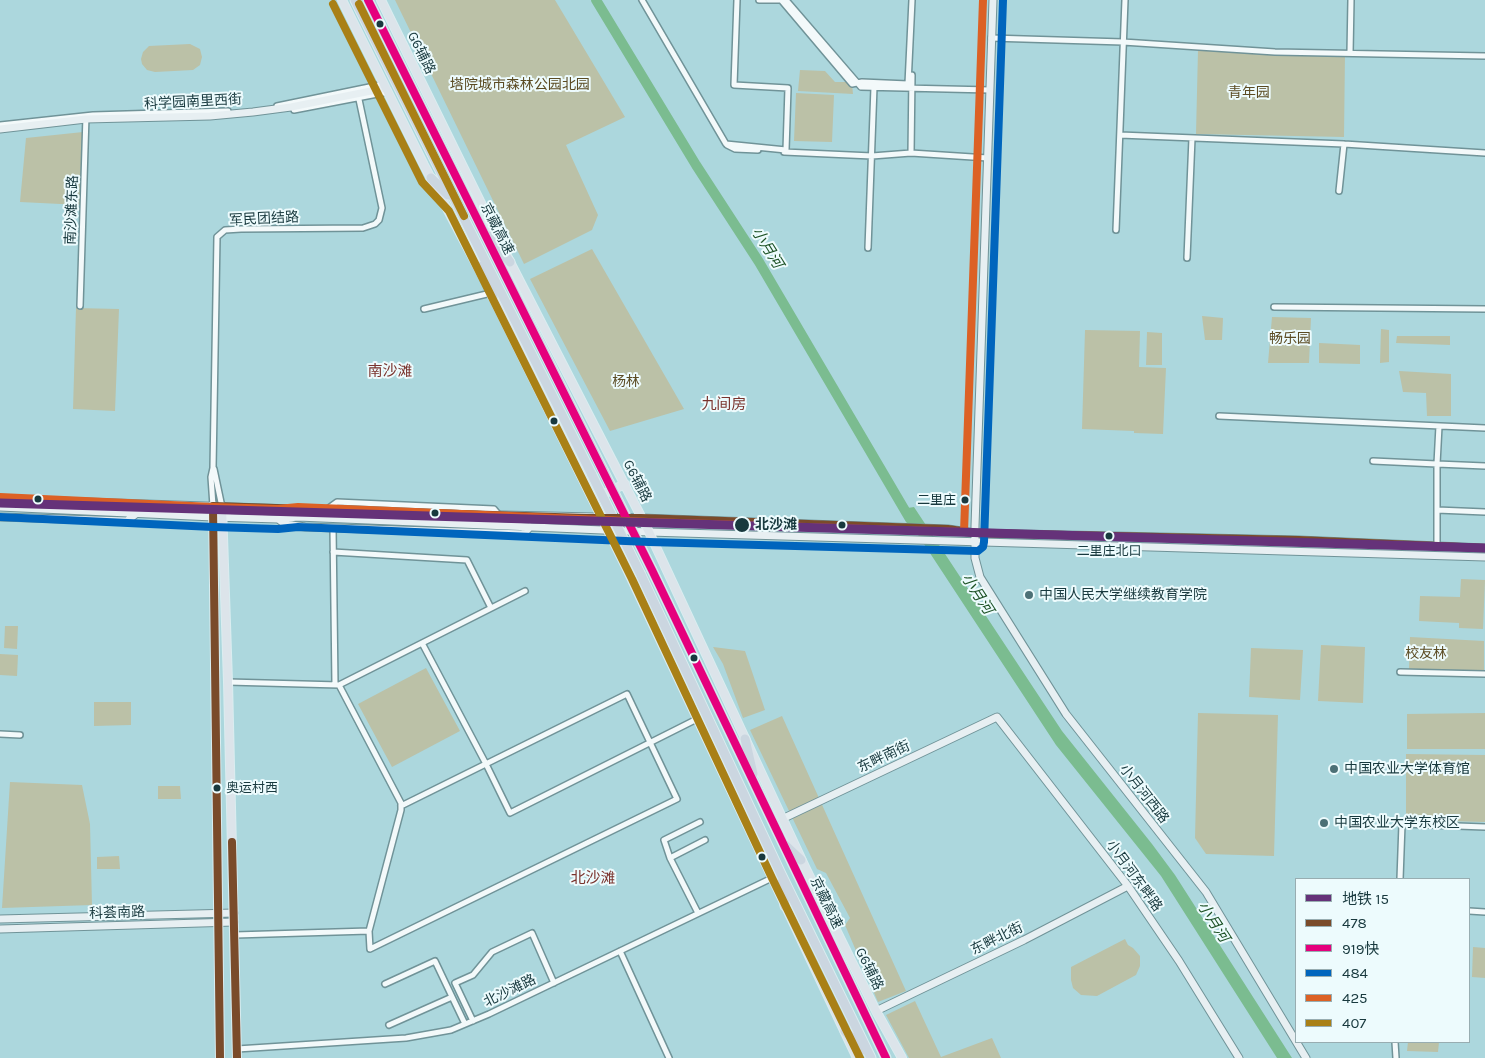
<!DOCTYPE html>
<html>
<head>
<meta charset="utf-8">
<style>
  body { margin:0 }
  #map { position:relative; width:1485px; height:1058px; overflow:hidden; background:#acd7dd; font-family:Karla,"Noto Sans SC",sans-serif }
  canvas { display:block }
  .legend { position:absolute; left:1295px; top:878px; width:175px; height:165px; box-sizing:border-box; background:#edfbfd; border:1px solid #98adb1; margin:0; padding:6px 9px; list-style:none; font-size:15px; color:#18393e }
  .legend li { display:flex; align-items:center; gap:10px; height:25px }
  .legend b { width:25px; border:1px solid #98adb1 }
</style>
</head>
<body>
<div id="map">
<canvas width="1485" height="1058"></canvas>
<ul class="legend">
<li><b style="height:6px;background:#653279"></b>地铁 15</li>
<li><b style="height:6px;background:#7a4b2a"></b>478</li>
<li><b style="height:6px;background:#e5007d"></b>919快</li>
<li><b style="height:6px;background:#0065bd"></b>484</li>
<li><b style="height:6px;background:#dc6125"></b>425</li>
<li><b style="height:6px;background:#a98016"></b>407</li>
</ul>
</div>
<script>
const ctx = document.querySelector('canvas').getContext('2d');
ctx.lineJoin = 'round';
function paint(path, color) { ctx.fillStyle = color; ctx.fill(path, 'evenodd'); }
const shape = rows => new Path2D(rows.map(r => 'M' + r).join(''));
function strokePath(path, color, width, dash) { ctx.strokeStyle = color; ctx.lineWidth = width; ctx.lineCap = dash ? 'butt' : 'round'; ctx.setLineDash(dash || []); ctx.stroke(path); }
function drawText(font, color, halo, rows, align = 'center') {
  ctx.font = font + ' Karla,"Noto Sans SC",sans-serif'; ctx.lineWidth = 4; ctx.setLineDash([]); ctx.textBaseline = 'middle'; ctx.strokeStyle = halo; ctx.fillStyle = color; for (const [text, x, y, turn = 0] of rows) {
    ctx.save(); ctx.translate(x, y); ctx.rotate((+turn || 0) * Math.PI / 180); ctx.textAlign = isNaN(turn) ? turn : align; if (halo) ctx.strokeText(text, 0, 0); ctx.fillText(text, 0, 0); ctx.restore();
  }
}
const green = shape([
  [395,0,555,0,625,117,566,145,598,215,592,230,524,264],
  [190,44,200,49,202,57,200,65,193,70,155,72,147,70,142,64,141,59,143,52,149,46],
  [1198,50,1248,50,1345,53,1344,137,1196,134],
  [800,70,825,71,835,82,846,82,849,80,852,84,853,94,798,91],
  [796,93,834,95,832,142,794,141],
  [83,132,81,205,20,202,26,138],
  [592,249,684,409,610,431,530,279],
  [76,308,119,309,115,411,73,409],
  [1202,316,1223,318,1222,340,1205,340],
  [1272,317,1311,318,1309,363,1268,363],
  [1381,329,1389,330,1389,362,1380,363],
  [1085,330,1140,331,1139,367,1166,368,1163,434,1134,433,1134,431,1082,429],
  [1147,332,1162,333,1162,365,1146,365],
  [1397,336,1450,336,1450,345,1396,343],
  [1319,343,1360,345,1360,364,1319,363],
  [1399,371,1451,374,1451,416,1427,416,1426,393,1403,392],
  [1461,579,1485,580,1483,629,1459,628,1459,623,1419,621,1420,596,1460,597],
  [5,626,18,626,17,649,4,648],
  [1410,637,1484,641,1484,671,1409,669],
  [1321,645,1365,647,1363,703,1318,701],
  [713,647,745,651,765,710,743,718,723,664],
  [1251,648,1303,650,1300,700,1249,697],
  [0,654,18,655,17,676,0,675],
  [426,668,460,731,392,767,358,704],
  [94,702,131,702,131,725,94,726],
  [1198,713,1278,715,1274,856,1206,854,1195,838],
  [1485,713,1485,749,1407,749,1407,714],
  [782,716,906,991,878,1002,845,925,850,918,826,873,817,869,750,730],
  [1406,754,1485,755,1485,822,1406,820],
  [10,782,82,785,90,824,92,905,2,908],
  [158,786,180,786,181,799,158,799],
  [119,856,120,869,97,869,97,857],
  [1125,939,1128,945,1133,948,1140,956,1140,966,1136,975,1097,996,1081,995,1073,988,1071,980,1071,967],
  [1473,947,1485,948,1485,978,1472,977],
  [915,1001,941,1057,992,1038,1001,1058,909,1058,886,1015],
  [1408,1042,1439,1042,1438,1052,1407,1051]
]);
const water = shape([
  [914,507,1062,731,1152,844,1175,875,1292,1058,1277,1058,1161,876,1056,745,901,509]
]);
const river = shape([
  [596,0,696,165,759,262,910,519]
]);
const street = shape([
  [642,0,726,144,786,150,788,88,734,85,737,0],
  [759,0,781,0,852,84,862,82,908,84,912,0],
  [786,0,861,87,990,90],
  [991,38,1123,42,1275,52,1485,56],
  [1350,53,1351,0],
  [277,106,384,84],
  [294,110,388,92],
  [0,125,93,115,228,111],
  [1120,135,1344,144,1485,153],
  [727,145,735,149,758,150],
  [784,152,872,156,911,153,988,158],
  [911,153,912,75],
  [1339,191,1344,144],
  [1116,230,1125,0],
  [868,248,874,87],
  [1187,258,1192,138],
  [80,306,86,116],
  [1274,307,1485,309],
  [424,309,491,293],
  [1219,416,1485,428],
  [1373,461,1437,464,1439,426],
  [214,469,222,507],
  [213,506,211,477,213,468,217,237,225,230,241,229,363,228,375,224,379,220,382,208,357,90],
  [326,510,337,502,494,509,499,515],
  [1437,510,1485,512],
  [333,528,335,685],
  [1437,546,1437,464,1485,466],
  [333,552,467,560,491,608],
  [422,643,486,764,510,813,697,719],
  [1400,672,1485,674],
  [228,682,339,685,525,591],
  [339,685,401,803,401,810,369,931,370,949,677,799,627,694,401,806],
  [0,734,20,735],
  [670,858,705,840],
  [1400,879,1402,824,1485,827],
  [1469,911,1485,912],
  [698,913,670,858,664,840,700,822],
  [235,935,369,931],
  [620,951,669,1058],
  [385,984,435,961,465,1024],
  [473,1021,455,983,473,975,492,952,532,933,554,983],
  [389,1025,452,997],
  [1395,1042,1396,1058],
  [237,1049,406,1038,451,1030,489,1014,772,878]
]);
const secondary = shape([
  [993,0,975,526,975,558,980,577,1066,714,1206,892,1306,1058],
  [0,129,86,119,210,116,253,112,291,107,386,88],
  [0,499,410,513,641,518,948,529,975,533,1299,540,1485,548],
  [0,507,213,517,278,519,298,517,649,532,1485,557],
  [0,517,127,521,137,513],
  [278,519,285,524,305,527,523,534,530,527],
  [782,819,997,717,1128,886,1179,961,1239,1058],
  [0,919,234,913],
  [0,929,234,922],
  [876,1011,1024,940,1128,886]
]);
const primary = shape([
  [342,0,424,165,483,277],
  [381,0,510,262,649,532,806,869,876,1011,902,1058],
  [490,291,626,567,857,1058],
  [597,497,625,484],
  [213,506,220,1058],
  [222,507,228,682,237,1058]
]);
const highway = shape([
  [355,0,592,475],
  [368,0,603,470],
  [431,178,448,195],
  [490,236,510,262],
  [482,266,493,297],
  [652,570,886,1058],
  [641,575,781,874,871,1058],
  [745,739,753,774],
  [785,845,801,860],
  [782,882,785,906],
  [845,1031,864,1050]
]);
const highwayBridge = shape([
  [603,470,652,570],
  [592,475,641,575]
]);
const bus1 = shape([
  [232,842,237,1058],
  [220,1058,213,506,586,518,641,518,948,529,975,533,1299,540,1485,548]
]);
const bus2 = shape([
  [368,0,652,570,886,1058]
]);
const bus3 = shape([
  [0,517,213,527,278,529,298,527,649,542,978,551,983,547,984,542,1003,0]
]);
const bus4 = shape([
  [0,497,213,507,278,509,298,507,649,522,964,532,983,0]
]);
const bus5 = shape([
  [333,4,422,182,449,211,632,579,772,878,860,1058],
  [359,4,464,216]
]);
const metro1 = shape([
  [0,503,1485,548]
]);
const markers = [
  [380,24,4.5,"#18393e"],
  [554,421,4.5,"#18393e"],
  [38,499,4.5,"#18393e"],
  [965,500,4.5,"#18393e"],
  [435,513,4.5,"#18393e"],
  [742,525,8,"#18393e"],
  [842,525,4.5,"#18393e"],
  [1109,536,4.5,"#18393e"],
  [1029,595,5,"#4c7076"],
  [694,658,4.5,"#18393e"],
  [1334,769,5,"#4c7076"],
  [217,788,4.5,"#18393e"],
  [1324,823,5,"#4c7076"],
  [762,857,4.5,"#18393e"]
];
const busNames = [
  ["二里庄",956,500],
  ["二里庄北口",1109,551,"center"],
  ["奥运村西",226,788,"left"]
];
const streetNames = [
  ["G6辅路",421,53,64],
  ["科学园南里西街",193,102,-3],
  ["南沙滩东路",72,210,-88],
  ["军民团结路",264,219,-3],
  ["京藏高速",497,229,63],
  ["G6辅路",637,481,63],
  ["东畔南街",884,757,-25],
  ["小月河西路",1144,794,52],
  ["小月河东畔路",1134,876,54],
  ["京藏高速",826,903,64],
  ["科荟南路",117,913,-2],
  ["东畔北街",997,939,-26],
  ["G6辅路",869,969,64],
  ["北沙滩路",510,991,-26]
];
const parkNames = [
  ["塔院城市森林公园北园",520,85],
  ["青年园",1249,93],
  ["畅乐园",1290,339],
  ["杨林",626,382],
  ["校友林",1426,654]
];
const stopNames = [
  ["北沙滩",755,525]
];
const poiNames = [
  ["中国人民大学继续教育学院",1039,595],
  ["中国农业大学体育馆",1344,769],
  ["中国农业大学东校区",1334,823]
];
const waterNames = [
  ["小月河",767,248,58],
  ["小月河",977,594,57],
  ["小月河",1213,922,57]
];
const neighbourhoodNames = [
  ["南沙滩",390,372],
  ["九间房",724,405],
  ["北沙滩",593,879]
];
paint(green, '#bbc1a7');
paint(water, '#7bbc90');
strokePath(river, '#7bbc90', 10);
strokePath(street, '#709398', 8);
strokePath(secondary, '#709398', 9);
strokePath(primary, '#daedf0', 10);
strokePath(highway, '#daedf0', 11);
strokePath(street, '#f3f9fa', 5);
strokePath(secondary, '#e7eff2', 7);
strokePath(primary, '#dce4ea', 8);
strokePath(highway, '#cbd6e0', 9);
strokePath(highwayBridge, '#daedf0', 11, []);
strokePath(highwayBridge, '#cbd6e0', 9);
strokePath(bus1, '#7a4b2a', 8);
strokePath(bus2, '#e5007d', 8);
strokePath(bus3, '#0065bd', 8);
strokePath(bus4, '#dc6125', 8);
strokePath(bus5, '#a98016', 8);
strokePath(metro1, '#653279', 9);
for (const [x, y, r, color] of markers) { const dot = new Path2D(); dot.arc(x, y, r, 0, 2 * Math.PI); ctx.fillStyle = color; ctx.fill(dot); strokePath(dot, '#edfbfd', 2); }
drawText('13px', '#18393e', '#edfbfd', busNames, 'right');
drawText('14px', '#18393e', '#edfbfd', streetNames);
drawText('14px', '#5b4b23', '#edfbfd', parkNames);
drawText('bold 14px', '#18393e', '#edfbfd', stopNames, 'left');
drawText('14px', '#18393e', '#edfbfd', poiNames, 'left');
drawText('italic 15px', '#1d5226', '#edfbfd', waterNames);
drawText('15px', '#7a332d', '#edfbfd', neighbourhoodNames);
</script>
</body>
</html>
